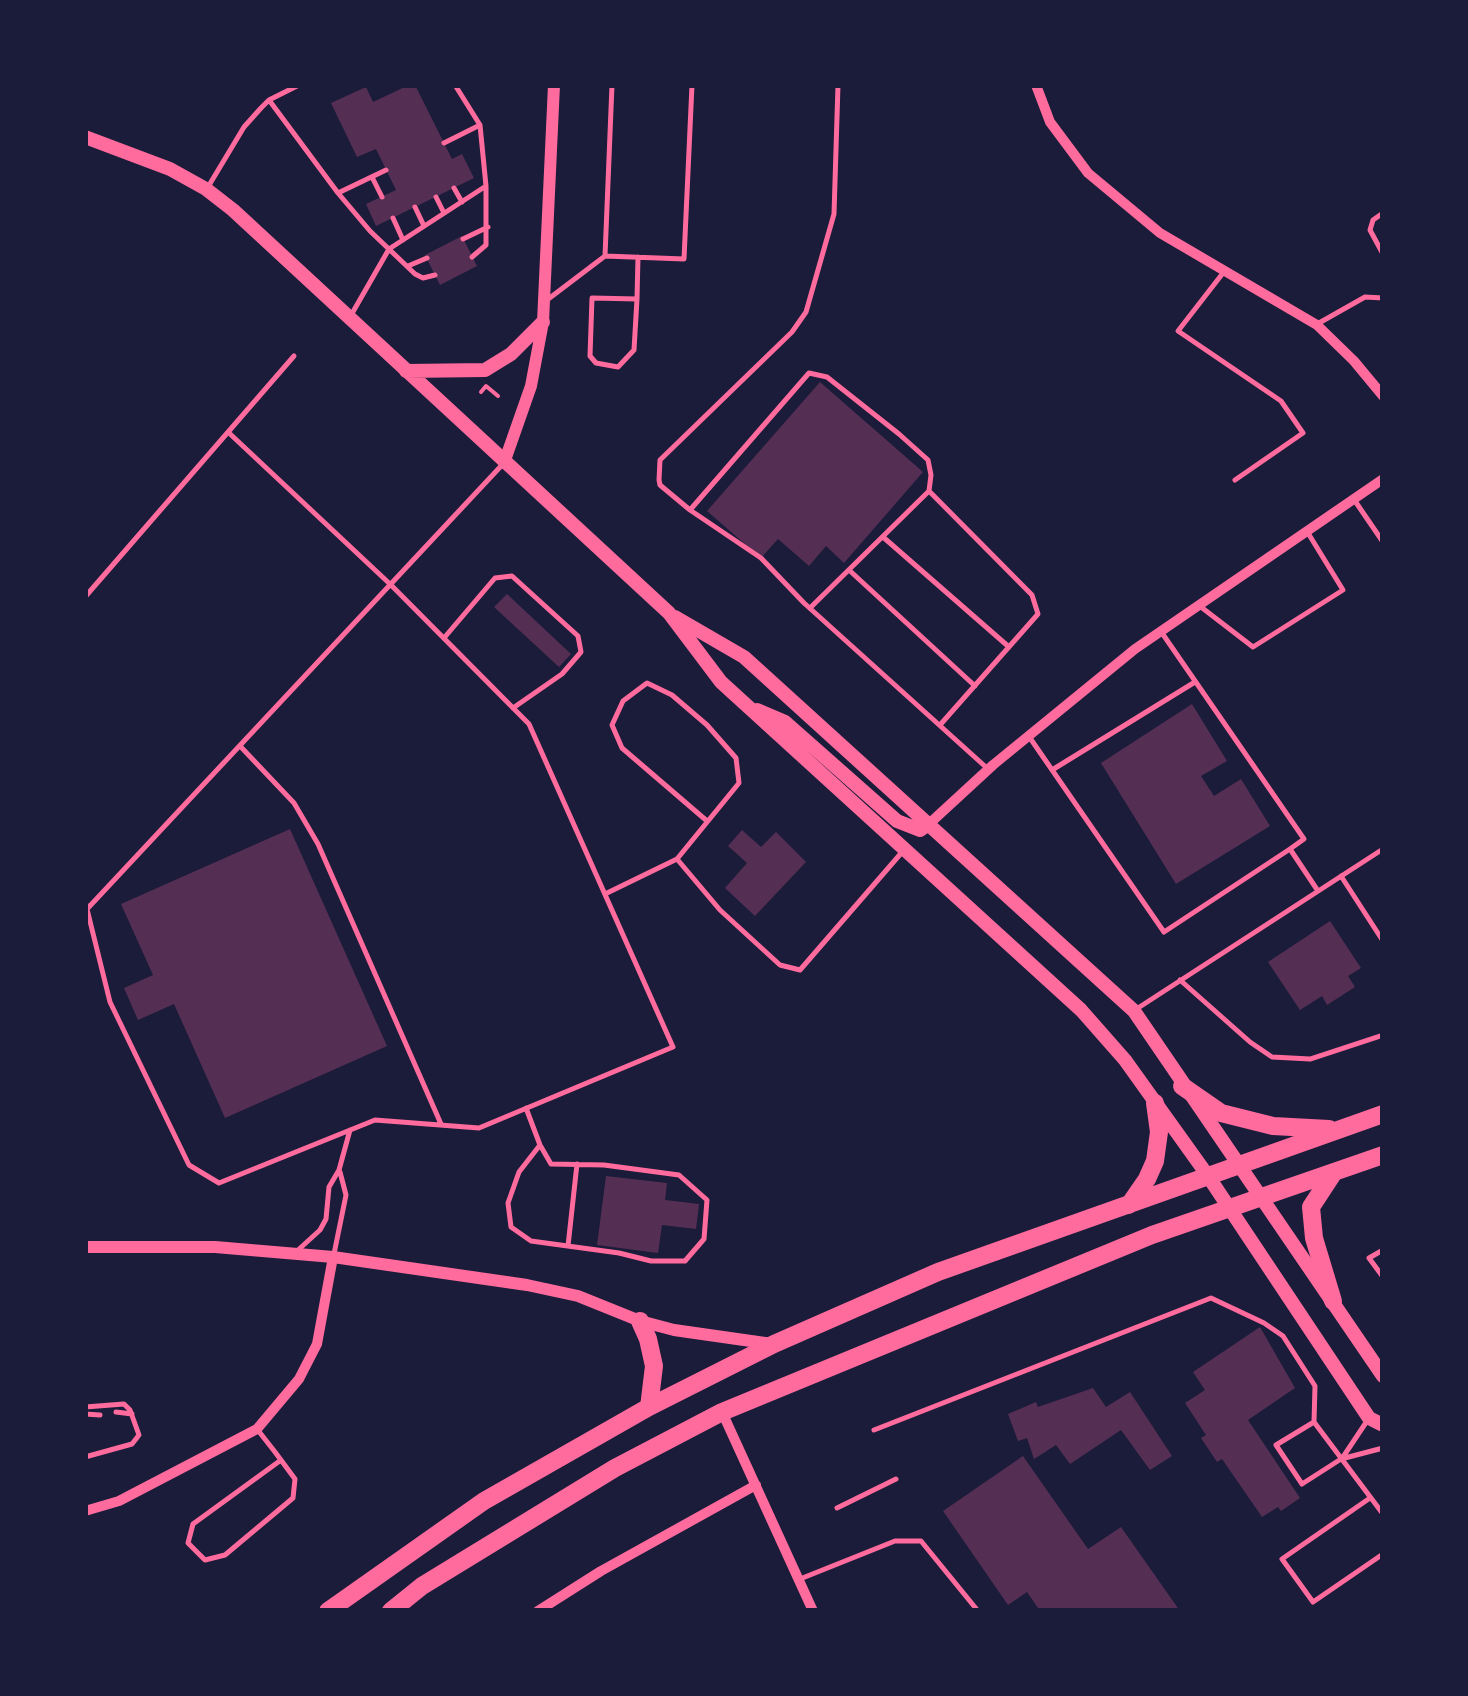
<!DOCTYPE html>
<html>
<head>
<meta charset="utf-8">
<style>
  body { margin:0 }
  #map { position:relative; width:1468px; height:1696px; overflow:hidden; background:#1b1b3a; font-family:"DejaVu Sans",sans-serif }
  canvas { display:block }
  .frame { position:absolute; inset:0; border:88px solid #1b1b3a; pointer-events:none }
</style>
</head>
<body>
<div id="map">
<canvas width="1468" height="1696"></canvas>
<div class="frame"></div>
</div>
<script>
const ctx = document.querySelector('canvas').getContext('2d');
ctx.lineJoin = 'round';
function paint(path, color) { ctx.fillStyle = color; ctx.fill(path, 'evenodd'); }
const shape = rows => new Path2D(rows.map(r => 'M' + r).join(''));
function strokePath(path, color, width, dash) { ctx.strokeStyle = color; ctx.lineWidth = width; ctx.lineCap = dash ? 'butt' : 'round'; ctx.setLineDash(dash || []); ctx.stroke(path); }
const building = shape([
  [409,85,415,85,452,159,462,154,474,178,376,226,366,204,396,190,376,149,357,157,331,103,366,87,373,102],
  [462,236,477,266,440,285,425,255],
  [820,382,923,472,844,563,826,546,809,566,778,539,761,558,707,511],
  [507,594,571,654,559,667,494,607],
  [1192,704,1227,761,1201,776,1214,796,1241,779,1270,826,1176,884,1101,763],
  [290,829,387,1046,225,1118,174,1004,138,1020,124,988,153,975,121,904],
  [742,830,761,847,776,832,806,862,755,916,725,888,747,863,728,846],
  [1330,921,1361,968,1348,976,1355,987,1327,1005,1322,996,1300,1010,1268,962],
  [606,1176,667,1183,665,1200,699,1204,696,1229,662,1225,658,1253,597,1245],
  [1260,1327,1295,1388,1248,1420,1300,1498,1281,1511,1278,1507,1262,1517,1222,1459,1217,1462,1201,1438,1206,1435,1185,1403,1205,1390,1193,1372],
  [1093,1388,1106,1407,1130,1392,1172,1456,1150,1470,1121,1430,1070,1464,1056,1445,1034,1459,1027,1438,1018,1441,1008,1414,1036,1402,1038,1407],
  [1023,1456,1088,1549,1121,1527,1180,1611,1040,1611,1027,1592,1008,1605,943,1511]
]);
const path = shape([
  [481,392,486,386,498,396]
]);
const service = shape([
  [838,85,834,214,806,312,792,332,660,460,659,480,660,485,690,510,761,558,804,603,988,769],
  [269,100,338,193,370,231,415,274,423,278,435,275],
  [444,143,480,125],
  [372,177,382,197],
  [208,187,244,127,261,108,269,100,299,85],
  [454,188,462,202],
  [338,193,386,170],
  [436,197,444,213],
  [415,207,424,226],
  [1383,213,1373,220,1370,230,1383,254],
  [393,218,403,240],
  [463,239,488,227],
  [605,256,612,85],
  [472,257,486,245,486,186],
  [408,266,427,258],
  [1223,273,1178,331,1281,401,1303,433,1235,480],
  [637,299,592,298,590,356,596,363,618,367,634,350,637,299,638,257],
  [547,300,605,256,684,259,692,85],
  [350,317,389,249,486,186,480,125,455,85],
  [1319,323,1365,297,1383,298],
  [1355,501,1383,542],
  [690,510,809,373,827,377,899,434,928,460,931,475,929,491,1032,595,1038,614,940,725],
  [883,537,1009,647],
  [849,570,975,686],
  [85,597,294,356],
  [1201,607,1253,647,1343,590,1308,533],
  [810,608,929,491],
  [1162,633,1304,839,1290,849],
  [444,638,495,578,512,576,578,636,581,652,562,674,513,708],
  [1030,738,1164,932,1290,849,1318,891],
  [240,746,294,803,318,844,441,1124],
  [1052,770,1195,682],
  [677,859,739,783,736,758,707,725,672,695,647,683,623,701,612,725,622,748,707,821],
  [1341,876,1383,941],
  [605,894,677,859,720,910,780,965,800,970,903,851],
  [85,901,110,1002,189,1165,219,1183,375,1120,479,1128,673,1047,529,724,391,585,228,432],
  [88,908,502,465],
  [1180,980,1250,1042,1272,1057,1310,1059,1383,1035],
  [1138,1008,1383,849],
  [526,1108,540,1145,551,1164,604,1165,679,1175,707,1200,704,1239,685,1261,651,1261,619,1253,531,1241,511,1227,508,1203,519,1172,540,1145],
  [568,1246,577,1164],
  [1383,1250,1369,1258,1383,1277],
  [297,1251,320,1230,326,1219,329,1187,339,1170,350,1130],
  [334,1254,346,1195,340,1172],
  [85,1407,124,1404,130,1410,139,1435,132,1444,85,1457],
  [116,1412,132,1414],
  [85,1414,100,1415],
  [1314,1422,1276,1445,1302,1484,1341,1459,1383,1448],
  [257,1429,275,1452,295,1479,293,1498,225,1555,205,1560,188,1543,193,1524,281,1460],
  [874,1430,1211,1298,1264,1323,1283,1336,1315,1386,1314,1422,1383,1514],
  [1343,1457,1367,1421],
  [1370,1498,1282,1559,1313,1602,1383,1554],
  [837,1508,896,1479],
  [800,1579,895,1541,921,1541,978,1611]
]);
const minor = shape([
  [1036,85,1050,122,1088,173,1160,233,1317,325,1354,361,1383,396],
  [930,823,993,765,1135,649,1383,479],
  [722,1412,813,1611],
  [85,1511,119,1501,257,1429,299,1379,317,1344,333,1257],
  [538,1611,601,1571,756,1485]
]);
const tertiary = shape([
  [504,463,531,386,543,322,554,85],
  [85,1247,215,1247,333,1257,527,1285,578,1296,640,1321,674,1330,772,1344]
]);
const secondary = shape([
  [85,137,170,169,206,189,233,210,669,613,721,682,1081,1010,1125,1060,1208,1176,1369,1418,1383,1425],
  [406,371,485,370,511,354,543,322],
  [675,617,744,657,1134,1011,1383,1376],
  [757,710,785,722,897,821,920,830,930,823]
]);
const trunk = shape([
  [1182,1086,1221,1113,1273,1126,1329,1129],
  [1129,1205,1147,1179,1155,1161,1159,1132,1155,1103],
  [1333,1301,1314,1238,1311,1207,1334,1172],
  [640,1321,648,1339,654,1366,649,1407],
  [328,1611,484,1501,649,1407,774,1344,938,1272,1383,1114],
  [391,1611,422,1586,615,1468,722,1412,1152,1235,1383,1155]
]);
paint(building, '#542f53');
strokePath(path, '#ff6b9d', 4);
strokePath(service, '#ff6b9d', 5);
strokePath(minor, '#ff6b9d', 10);
strokePath(tertiary, '#ff6b9d', 12);
strokePath(secondary, '#ff6b9d', 14);
strokePath(trunk, '#ff6b9d', 18);
</script>
</body>
</html>
